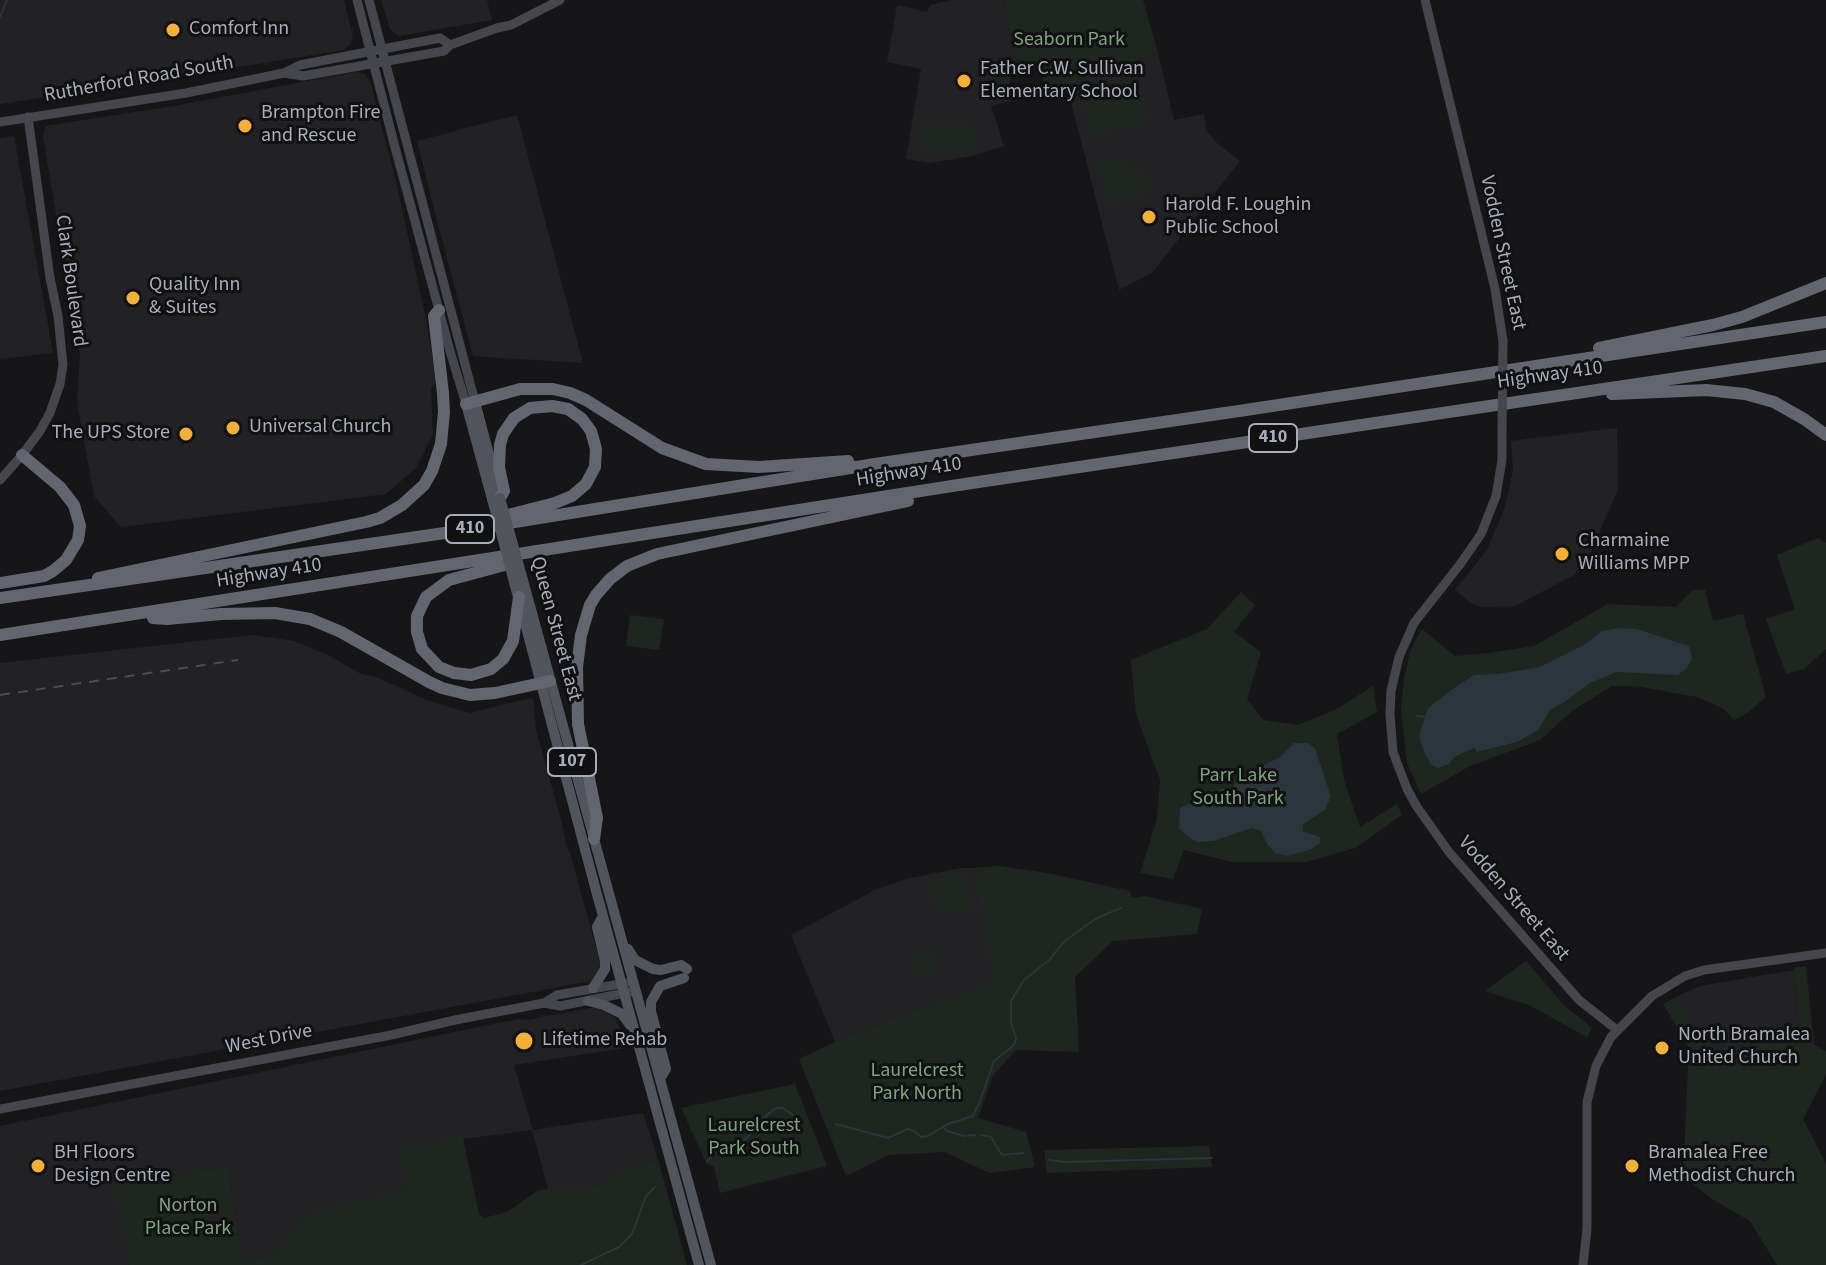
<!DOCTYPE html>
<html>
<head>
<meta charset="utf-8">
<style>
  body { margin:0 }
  canvas { display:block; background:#161618 }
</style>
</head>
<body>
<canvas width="1826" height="1265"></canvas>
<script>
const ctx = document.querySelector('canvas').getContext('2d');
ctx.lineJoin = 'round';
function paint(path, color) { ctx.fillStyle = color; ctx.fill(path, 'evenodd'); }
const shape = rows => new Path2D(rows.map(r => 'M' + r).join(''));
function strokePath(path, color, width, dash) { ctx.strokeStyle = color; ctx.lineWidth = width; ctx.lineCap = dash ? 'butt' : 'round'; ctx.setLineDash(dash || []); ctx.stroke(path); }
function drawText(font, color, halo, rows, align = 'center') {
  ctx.font = font + ' "Source Sans 3",sans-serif'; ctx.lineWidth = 6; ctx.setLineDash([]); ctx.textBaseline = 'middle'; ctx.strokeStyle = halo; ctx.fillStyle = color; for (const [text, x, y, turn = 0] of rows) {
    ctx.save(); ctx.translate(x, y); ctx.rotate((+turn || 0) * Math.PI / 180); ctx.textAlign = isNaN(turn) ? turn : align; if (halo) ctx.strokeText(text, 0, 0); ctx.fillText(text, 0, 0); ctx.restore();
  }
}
const built = shape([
  [0,0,344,0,353,37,350,45,343,50,159,80,0,104],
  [381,0,487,0,492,20,399,36,390,29],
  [952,0,1003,0,1018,67,1012,73,1009,84,1013,92,1021,98,991,106,1004,146,972,156,929,163,906,159,921,69,887,62,897,5,927,12,930,5],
  [1158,53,1174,120,1204,114,1206,130,1217,143,1240,161,1152,273,1119,290,1067,86],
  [356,72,364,74,370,81,397,186,427,324,436,381,431,389,433,434,416,468,386,494,121,527,94,496,77,402,80,356,43,137,45,126,174,106],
  [517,115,583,363,473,356,435,213,417,141],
  [14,136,53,353,0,359,0,138],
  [1617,428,1618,489,1590,554,1574,575,1515,606,1481,607,1471,603,1455,590,1487,550,1505,507,1513,471,1511,441],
  [253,635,294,641,326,654,361,674,376,677,429,701,470,713,531,698,533,699,536,730,563,827,566,846,570,853,600,962,599,971,591,981,0,1091,0,663],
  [961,868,973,868,995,984,910,1012,835,1042,791,935,875,890,906,879],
  [1794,970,1800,1039,1705,1050,1676,997,1700,986],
  [596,1007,607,1012,615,1018,619,1026,625,1048,514,1065,533,1130,643,1113,658,1159,586,1191,551,1199,532,1130,401,1147,407,1198,289,1250,243,1262,228,1167,114,1183,129,1265,0,1265,0,1126,503,1022,519,1019,527,1020]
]);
const green = shape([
  [1003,0,1143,0,1158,53,1067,86,1038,94,1044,84,1043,75,1039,69,1031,65,1018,67],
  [1128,81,1131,82,1133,92,1141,90,1148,121,1139,123,1139,125,1127,126,1091,135,1084,104,1090,102,1086,91],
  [922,124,975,126,974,152,921,150],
  [1112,159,1126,162,1138,169,1147,180,1153,193,1111,204,1108,203,1098,160],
  [1818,538,1826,543,1826,649,1804,669,1786,674,1766,619,1795,609,1777,555],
  [1693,590,1705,590,1713,621,1743,614,1766,697,1747,713,1734,720,1724,709,1697,697,1636,686,1612,686,1573,710,1540,740,1470,766,1421,794,1407,763,1401,711,1404,677,1411,649,1422,629,1455,656,1488,653,1534,646,1608,604,1676,607],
  [1241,592,1255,605,1234,632,1261,652,1247,699,1263,720,1298,725,1337,709,1373,686,1377,712,1337,734,1344,780,1360,827,1397,804,1402,815,1355,848,1306,862,1232,862,1184,850,1173,879,1140,873,1157,819,1160,780,1136,714,1131,660,1207,629],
  [630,615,664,619,659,650,626,646],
  [999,866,1047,873,1129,891,1132,898,1145,896,1202,909,1197,934,1113,941,1075,977,1079,1052,1016,1050,993,1075,978,1118,1026,1132,1035,1167,990,1173,944,1152,888,1155,846,1176,799,1059,835,1042,910,1012,994,984,973,868],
  [963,873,966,875,972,909,952,914,945,912,934,903,929,880],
  [927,949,929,952,933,950,939,964,934,971,923,976,918,974,913,961,920,951],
  [1526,961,1564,1005,1592,1028,1587,1037,1529,1005,1485,991],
  [1806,966,1814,1045,1826,1051,1826,1074,1803,1119,1826,1164,1826,1265,1777,1265,1750,1221,1712,1199,1683,1176,1689,1048,1663,1004,1676,997,1706,1049,1800,1039,1794,968],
  [795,1084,827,1166,720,1193,714,1167,707,1164,681,1108],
  [463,1138,479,1214,484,1218,507,1212,537,1191,557,1187,590,1189,604,1183,619,1170,633,1164,637,1168,658,1159,687,1265,129,1265,113,1183,228,1167,243,1262,277,1253,305,1217,345,1203,398,1194,406,1190,400,1147],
  [1209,1146,1212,1167,1047,1173,1044,1150]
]);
const water = shape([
  [1620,628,1637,629,1689,646,1692,659,1687,668,1678,675,1616,672,1588,684,1566,701,1550,710,1538,730,1517,742,1477,752,1474,748,1454,757,1449,764,1438,768,1431,764,1425,754,1419,736,1428,708,1454,688,1474,675,1497,674,1540,667,1584,645,1602,631],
  [1294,743,1308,743,1315,748,1331,797,1325,810,1303,824,1303,831,1320,837,1320,843,1312,849,1288,856,1275,853,1267,844,1261,831,1252,828,1214,841,1197,842,1187,836,1179,828,1180,808,1222,789,1232,787,1247,774,1280,757]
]);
const stream = shape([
  [0,17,7,0],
  [1417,716,1427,717],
  [836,1124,888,1138,908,1129,914,1131,921,1137,928,1136,948,1124,973,1116,980,1101,994,1061,1014,1045,1016,1038,1011,1023,1011,1001,1024,980,1049,960,1065,941,1095,919,1121,908],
  [943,1127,947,1131,964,1136,975,1135],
  [981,1135,991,1137,1002,1155,1023,1153],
  [1049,1160,1065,1162,1212,1158],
  [707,1162,715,1152,721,1150,732,1149,743,1142,768,1114,776,1108,783,1108,798,1119],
  [581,1265,619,1247,632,1234,646,1196,655,1187]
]);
const secondary = shape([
  [357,0,396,151,450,351,466,404],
  [369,0,475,402],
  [1425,0,1495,289,1503,341],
  [284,73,303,76,444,51,450,45,497,28,511,25,560,0],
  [0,122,186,93,284,73,300,65,440,38,450,45],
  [1502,429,1502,460,1496,496,1481,534,1461,563,1414,623,1399,657,1391,691,1390,714,1393,752,1407,789,1417,807,1449,852,1579,1000,1617,1030],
  [0,480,22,455,40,431,50,413,60,384,63,365,58,316,50,278,28,117],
  [544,1003,560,1006,635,991],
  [0,1109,391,1035,455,1020,544,1003,557,995,626,983],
  [1583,1265,1587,1229,1587,1102,1596,1066,1611,1037,1652,996,1685,976,1704,970,1826,953]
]);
const primary = shape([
  [475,402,499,492],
  [466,404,492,499],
  [523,580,711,1265],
  [514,582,595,887,699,1265],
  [628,949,635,960,653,969,661,970,681,965,687,969],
  [593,988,605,969,605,961,597,927,603,916],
  [588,1001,604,1005,622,1014,630,1025],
  [660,1079,666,1069,651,1011,651,1002,660,986,684,978]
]);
const highway = shape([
  [1599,348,1713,325,1742,317,1826,283],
  [1612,394,1706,390,1745,394,1774,402,1804,419,1826,435],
  [466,404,520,389,553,389,570,393,586,400,662,448,706,464,759,467,848,461],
  [500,498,504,491,499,467,500,445,503,434,514,418,530,408,552,406,568,409,582,419,591,431,596,449,595,467,586,484,572,496,555,503,504,516],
  [508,564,449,580,426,597,417,616,417,632,422,649,439,667,454,673,471,675,491,669,503,659,513,641,519,597],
  [98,578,366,522,380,518,402,505,424,485,432,471,441,444,444,412,443,393,434,316,439,310],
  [0,583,44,576,53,571,66,560,78,540,80,526,74,505,60,487,22,455],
  [0,598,465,530,875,464,1239,411,1826,322],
  [153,618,167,619,221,614,275,613,310,619,341,632,429,682,442,688,470,695,495,693,550,681],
  [0,635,965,484,1826,356],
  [594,839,597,818,578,724,577,667,581,635,590,605,596,595,610,579,627,566,657,554,908,501]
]);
const rail = shape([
  [0,695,238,660]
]);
const secondaryBridge = shape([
  [1502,429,1503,341]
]);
const primaryBridge = shape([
  [500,498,523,580],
  [492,499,514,582]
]);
const markers = [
  [173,30,8,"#f2b134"],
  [964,81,8,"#f2b134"],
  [245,126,8,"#f2b134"],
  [1149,217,8,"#f2b134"],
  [133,298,8,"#f2b134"],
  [233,428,8,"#f2b134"],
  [186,434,8,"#f2b134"],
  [1562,554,8,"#f2b134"],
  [524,1041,10,"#f2b134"],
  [1662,1048,8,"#f2b134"],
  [38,1166,8,"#f2b134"],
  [1632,1166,8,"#f2b134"]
];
const shields = [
  [1273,438,48],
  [470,529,48],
  [572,762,48]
];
const shieldNames = [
  ["410",1273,438],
  ["410",470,529],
  ["107",572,762]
];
const poiNames = [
  ["Comfort Inn",189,30],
  ["Father C.W. Sullivan",980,70],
  ["Elementary School",980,93],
  ["Brampton Fire",261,114],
  ["and Rescue",261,137],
  ["Harold F. Loughin",1165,206],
  ["Public School",1165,229],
  ["Quality Inn",149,286],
  ["& Suites",149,309],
  ["Universal Church",249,428],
  ["The UPS Store",170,434,"right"],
  ["Charmaine",1578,542],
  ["Williams MPP",1578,565],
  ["North Bramalea",1678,1036],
  ["United Church",1678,1059],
  ["Lifetime Rehab",542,1041],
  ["BH Floors",54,1154],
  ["Design Centre",54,1177],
  ["Bramalea Free",1648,1154],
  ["Methodist Church",1648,1177]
];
const parkNames = [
  ["Seaborn Park",1069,41],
  ["Parr Lake",1238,777],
  ["South Park",1238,800],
  ["Laurelcrest",917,1072],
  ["Park North",917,1095],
  ["Laurelcrest",754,1127],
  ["Park South",754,1150],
  ["Norton",188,1207],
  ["Place Park",188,1230]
];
const streetNames = [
  ["Rutherford Road South",139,80,-10],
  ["Vodden Street East",1502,253,78],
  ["Clark Boulevard",70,281,82],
  ["Highway 410",1550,376,-8],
  ["Highway 410",909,473,-9],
  ["Highway 410",269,574,-9],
  ["Queen Street East",555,629,75],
  ["Vodden Street East",1513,899,49],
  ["West Drive",269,1040,-11]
];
paint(built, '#222225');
paint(green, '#1e261f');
paint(water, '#2c353c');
strokePath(stream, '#2c353c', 2);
strokePath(secondary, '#45474d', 9);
strokePath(primary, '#53555c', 10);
strokePath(highway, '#63666e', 12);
strokePath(rail, '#4a4c52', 2, [10, 8]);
strokePath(secondaryBridge, '#45474d', 9);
strokePath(primaryBridge, '#53555c', 10);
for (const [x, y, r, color] of markers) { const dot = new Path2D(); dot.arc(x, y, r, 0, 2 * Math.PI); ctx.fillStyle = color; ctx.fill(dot); strokePath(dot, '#111113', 3); }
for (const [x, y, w] of shields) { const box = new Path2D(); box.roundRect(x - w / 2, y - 14, w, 28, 6); ctx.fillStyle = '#111113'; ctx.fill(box); strokePath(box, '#a8adb8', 2); }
drawText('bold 18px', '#a8adb8', null, shieldNames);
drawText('20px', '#a8adb8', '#111113', poiNames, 'left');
drawText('20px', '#7fa381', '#111113', parkNames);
drawText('20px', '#a8adb8', '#111113', streetNames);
</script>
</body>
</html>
